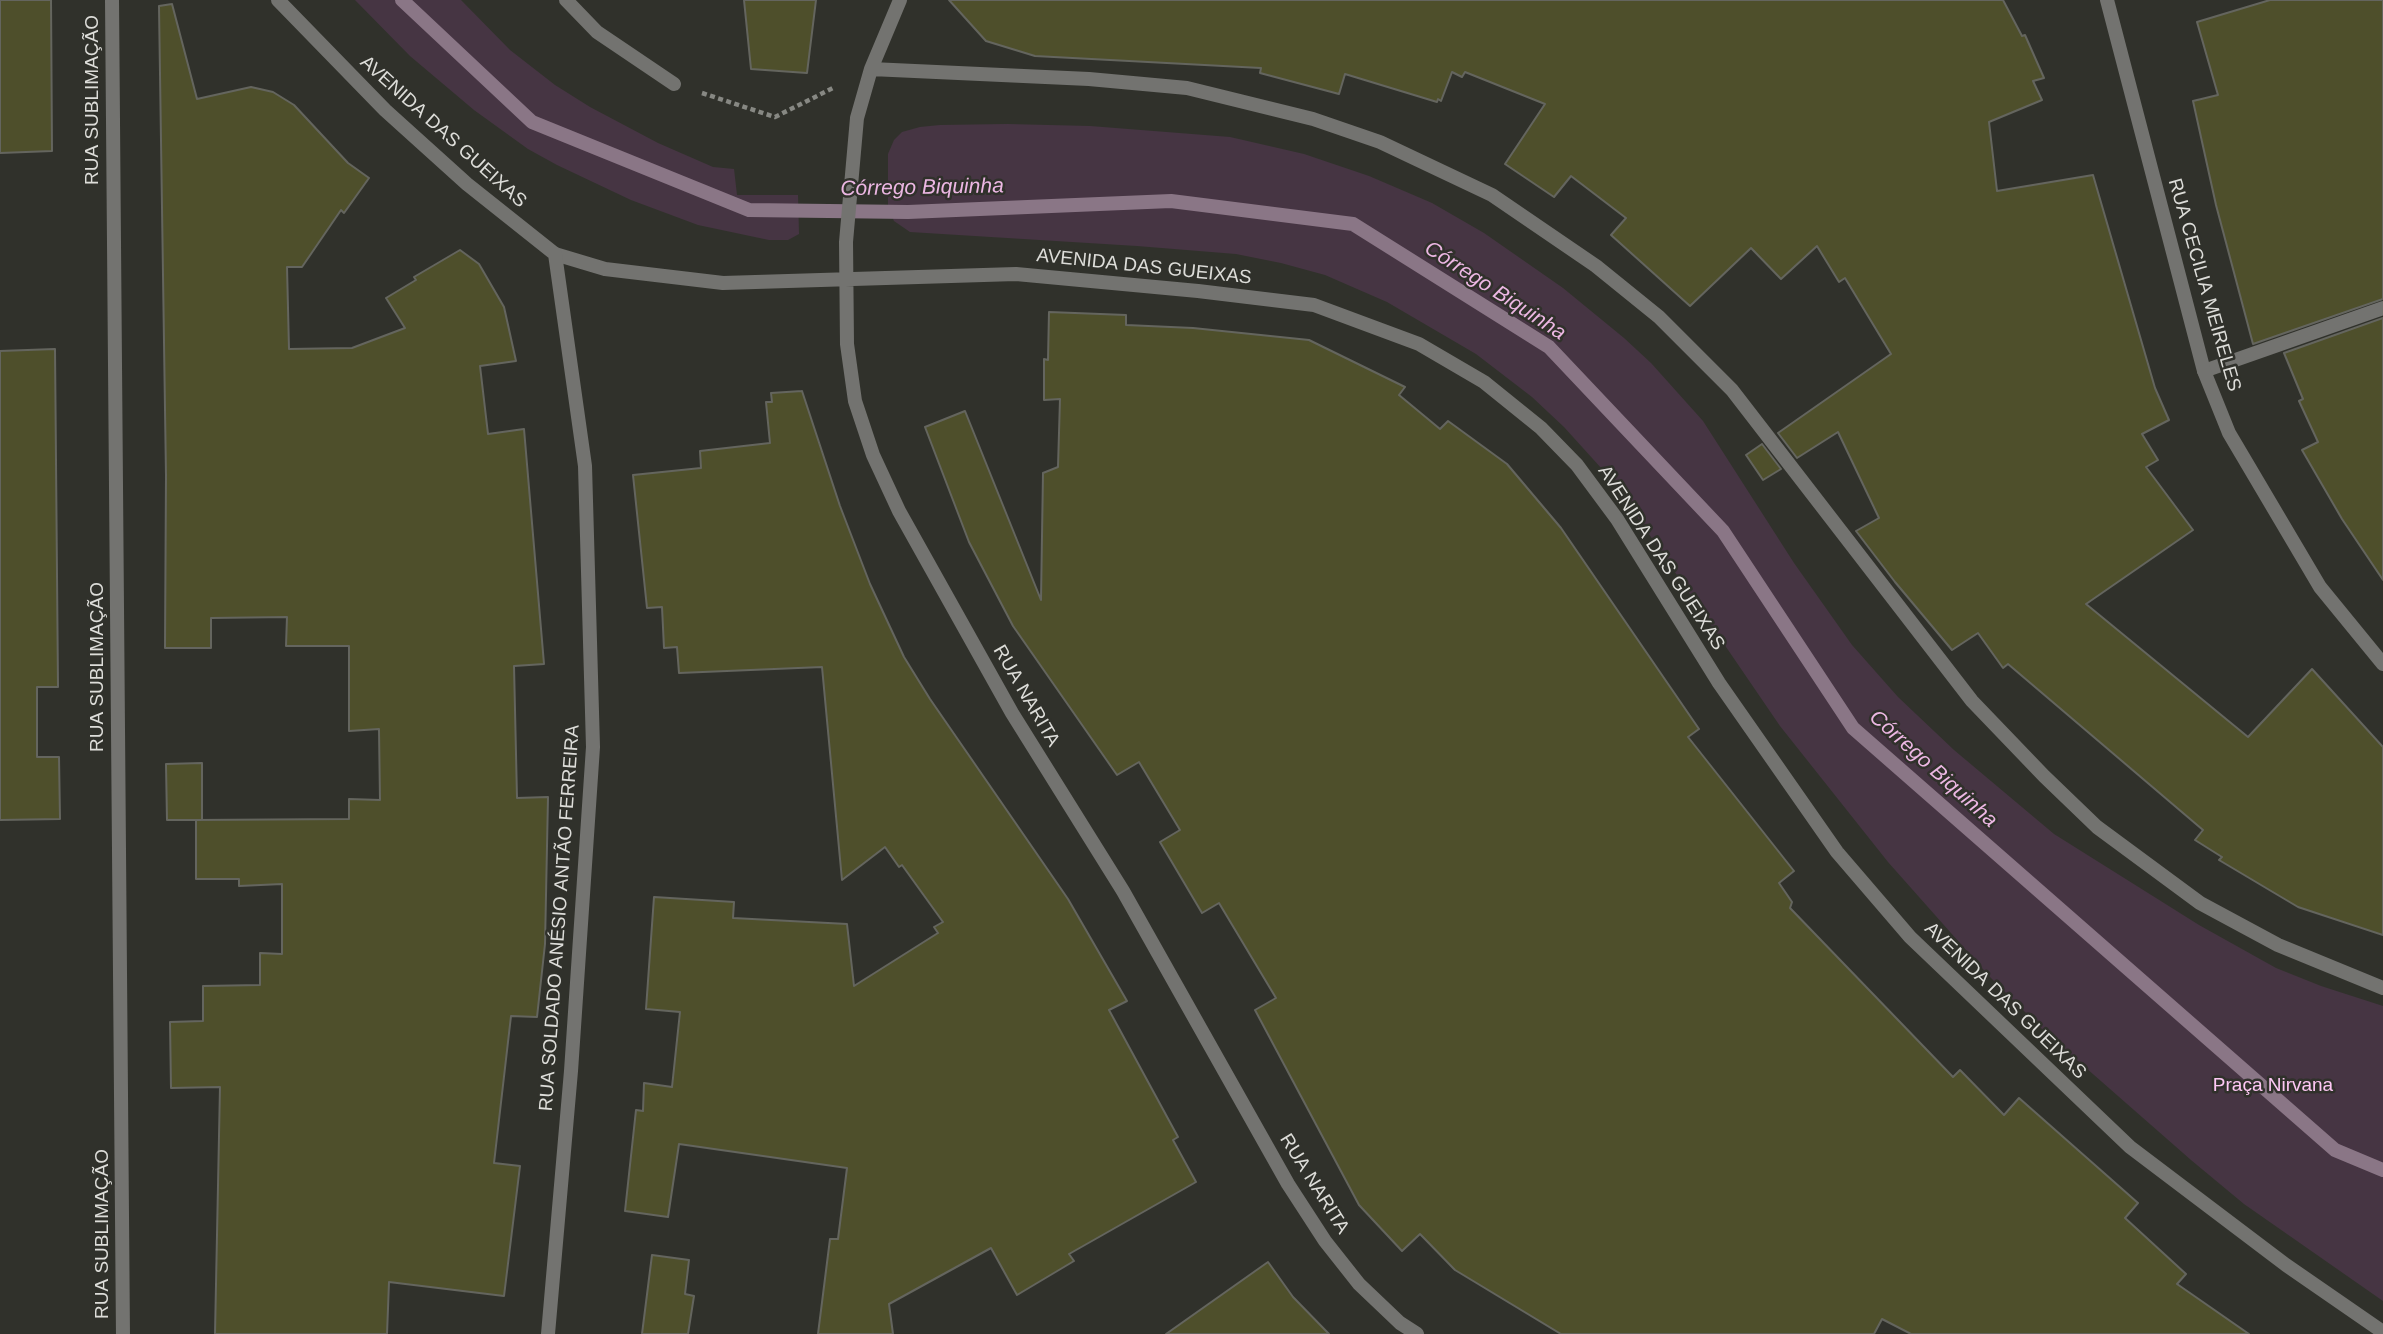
<!DOCTYPE html>
<html>
<head>
<meta charset="utf-8">
<style>
  body { margin:0 }
  canvas { display:block; background:#30312b }
</style>
</head>
<body>
<canvas width="2383" height="1334"></canvas>
<script>
const ctx = document.querySelector('canvas').getContext('2d');
ctx.lineJoin = 'round';
function paint(path, color) { ctx.fillStyle = color; ctx.fill(path, 'evenodd'); }
const shape = rows => new Path2D(rows.map(r => 'M' + r).join(''));
function strokePath(path, color, width, dash) { ctx.strokeStyle = color; ctx.lineWidth = width; ctx.lineCap = dash ? 'butt' : 'round'; ctx.setLineDash(dash || []); ctx.stroke(path); }
function drawText(font, color, halo, rows, align = 'center') {
  ctx.font = font + ' Helvetica,sans-serif'; ctx.lineWidth = 5; ctx.setLineDash([]); ctx.textBaseline = 'middle'; ctx.strokeStyle = halo; ctx.fillStyle = color; for (const [text, x, y, turn = 0] of rows) {
    ctx.save(); ctx.translate(x, y); ctx.rotate((+turn || 0) * Math.PI / 180); ctx.textAlign = isNaN(turn) ? turn : align; if (halo) ctx.strokeText(text, 0, 0); ctx.fillText(text, 0, 0); ctx.restore();
  }
}
const green = shape([
  [355,0,461,0,510,50,555,85,590,107,658,143,713,167,734,169,737,195,798,195,799,234,788,240,769,240,698,225,631,200,557,165,528,149,474,110,410,56],
  [1007,124,1090,126,1230,137,1304,154,1369,176,1432,203,1484,233,1563,288,1624,338,1651,363,1703,421,1794,563,1852,645,1898,697,1954,750,2054,834,2199,925,2276,968,2321,986,2383,1006,2383,1301,2244,1204,2191,1160,2045,1032,1990,977,1888,862,1780,726,1625,499,1602,469,1564,427,1532,397,1476,354,1387,302,1325,275,1281,263,1236,254,1137,246,910,232,894,221,888,208,888,154,894,140,902,132,920,127,940,125]
]);
const stream = shape([
  [402,0,532,122,749,210,908,212,1171,201,1353,224,1549,347,1723,531,1853,728,2335,1150,2383,1170]
]);
const building = shape([
  [0,0,51,0,52,151,0,153,0,0],
  [744,0,816,0,807,73,751,69,744,0],
  [949,0,2003,0,2022,36,2025,35,2044,78,2033,81,2042,100,1989,122,1997,191,2093,175,2155,388,2169,420,2142,434,2158,460,2146,467,2193,530,2086,604,2248,737,2312,669,2383,747,2383,935,2298,907,2219,860,2222,857,2195,840,2203,830,2008,664,2003,668,1978,633,1952,650,1895,582,1856,531,1879,518,1838,432,1797,458,1778,433,1891,354,1845,278,1839,282,1817,246,1781,279,1751,248,1690,306,1611,235,1626,218,1571,176,1554,197,1505,164,1545,104,1465,72,1462,77,1452,72,1441,101,1438,99,1437,102,1345,74,1339,94,1260,73,1261,68,1035,56,986,41,949,0],
  [2270,0,2383,0,2383,299,2253,344,2216,205,2193,101,2218,95,2197,22,2270,0],
  [172,4,197,99,251,87,273,92,294,105,348,163,369,178,344,213,341,210,302,267,287,267,289,349,352,348,405,328,386,298,416,280,414,277,460,250,479,264,504,307,516,361,480,366,488,434,524,429,544,664,514,666,517,798,548,797,545,944,537,1017,511,1016,494,1163,520,1166,504,1296,389,1282,387,1334,215,1334,220,1087,171,1088,170,1022,203,1021,203,986,260,985,260,953,282,954,282,884,239,886,239,879,196,879,196,820,349,819,349,799,380,800,379,729,349,731,349,646,286,646,287,617,211,618,211,648,165,648,166,476,159,6,172,4],
  [1049,312,1126,315,1126,325,1193,328,1309,340,1405,387,1399,395,1440,429,1448,421,1507,464,1561,528,1699,729,1688,737,1794,871,1779,883,1792,902,1790,908,1953,1077,1960,1070,2004,1115,2019,1098,2138,1203,2125,1218,2186,1274,2177,1284,2249,1334,1911,1334,1882,1319,1874,1334,1561,1334,1455,1270,1420,1234,1402,1251,1359,1205,1255,1010,1276,998,1219,903,1202,913,1160,842,1180,830,1139,762,1117,775,1013,626,969,542,925,427,965,411,1041,600,1043,473,1058,467,1060,399,1044,400,1044,359,1048,360,1049,312],
  [2383,318,2383,580,2342,519,2302,450,2318,442,2299,401,2303,399,2284,353,2383,318],
  [55,349,58,687,37,687,37,757,59,757,60,819,0,820,0,351,55,349],
  [802,391,840,506,870,584,904,657,930,699,1068,899,1127,1001,1109,1010,1178,1137,1173,1140,1196,1182,1069,1254,1074,1261,1017,1295,991,1248,889,1304,893,1334,818,1334,830,1239,838,1239,847,1168,679,1144,668,1217,625,1211,636,1110,643,1111,644,1083,672,1087,680,1012,646,1009,654,897,734,902,733,918,847,924,854,986,938,933,934,927,943,922,902,865,899,867,885,847,842,880,822,667,679,673,677,647,664,648,662,607,647,608,633,475,701,468,700,451,770,443,766,402,772,402,771,393,802,391],
  [1762,444,1781,469,1763,480,1746,455,1762,444],
  [202,763,202,820,167,820,166,764,202,763],
  [652,1255,689,1260,685,1294,694,1296,688,1334,642,1334,652,1255],
  [1268,1262,1293,1297,1329,1334,1166,1334,1268,1262]
]);
const path = shape([
  [702,93,775,117,833,88]
]);
const service = shape([
  [2204,371,2383,308]
]);
const minor = shape([
  [112,0,123,1334],
  [566,0,597,32,674,84],
  [900,0,871,69,857,118,846,242,847,344,855,401,873,455,899,511,1012,713,1123,891,1288,1184,1325,1241,1359,1284,1400,1323,1417,1334],
  [2107,0,2204,371,2229,433,2320,587,2383,664],
  [871,69,1089,79,1187,88,1313,119,1380,142,1492,195,1596,266,1659,317,1732,390,1972,701,2044,776,2097,827,2200,903,2278,945,2383,988],
  [555,254,605,269,723,283,1016,274,1198,291,1314,305,1419,344,1484,382,1541,428,1577,465,1617,519,1719,683,1837,852,1910,937,2130,1147,2286,1265,2383,1332]
]);
const tertiary = shape([
  [278,0,385,110,467,184,555,254,585,466,593,747,571,1071,548,1334]
]);
const streetNames = [
  ["RUA SUBLIMAÇÃO",93,100,-90],
  ["AVENIDA DAS GUEIXAS",443,132,42],
  ["AVENIDA DAS GUEIXAS",1144,267,6],
  ["RUA CECILIA MEIRELES",2204,285,74],
  ["AVENIDA DAS GUEIXAS",1661,558,57],
  ["RUA SUBLIMAÇÃO",98,667,-90],
  ["RUA NARITA",1026,696,60],
  ["RUA SOLDADO ANÉSIO ANTÃO FERREIRA",560,918,-86],
  ["AVENIDA DAS GUEIXAS",2005,1001,44],
  ["RUA NARITA",1314,1184,58],
  ["RUA SUBLIMAÇÃO",103,1234,-90]
];
const parkNames = [
  ["Praça Nirvana",2273,1086]
];
const waterNames = [
  ["Córrego Biquinha",922,188,-1],
  ["Córrego Biquinha",1495,291,33],
  ["Córrego Biquinha",1933,769,42]
];
paint(green, '#463543');
strokePath(stream, '#8a7686', 14);
paint(building, '#4e4f2b');
strokePath(building, '#64655e', 2);
strokePath(path, '#878883', 4.5, [5, 3.5]);
strokePath(service, '#737370', 14);
strokePath(minor, '#737370', 14);
strokePath(tertiary, '#737370', 14);
drawText('19px', '#ddddd9', '#30312b', streetNames);
drawText('19px', '#fdc7f4', '#30312b', parkNames);
drawText('italic 21px', '#ecb7e3', '#30312b', waterNames);
</script>
</body>
</html>
